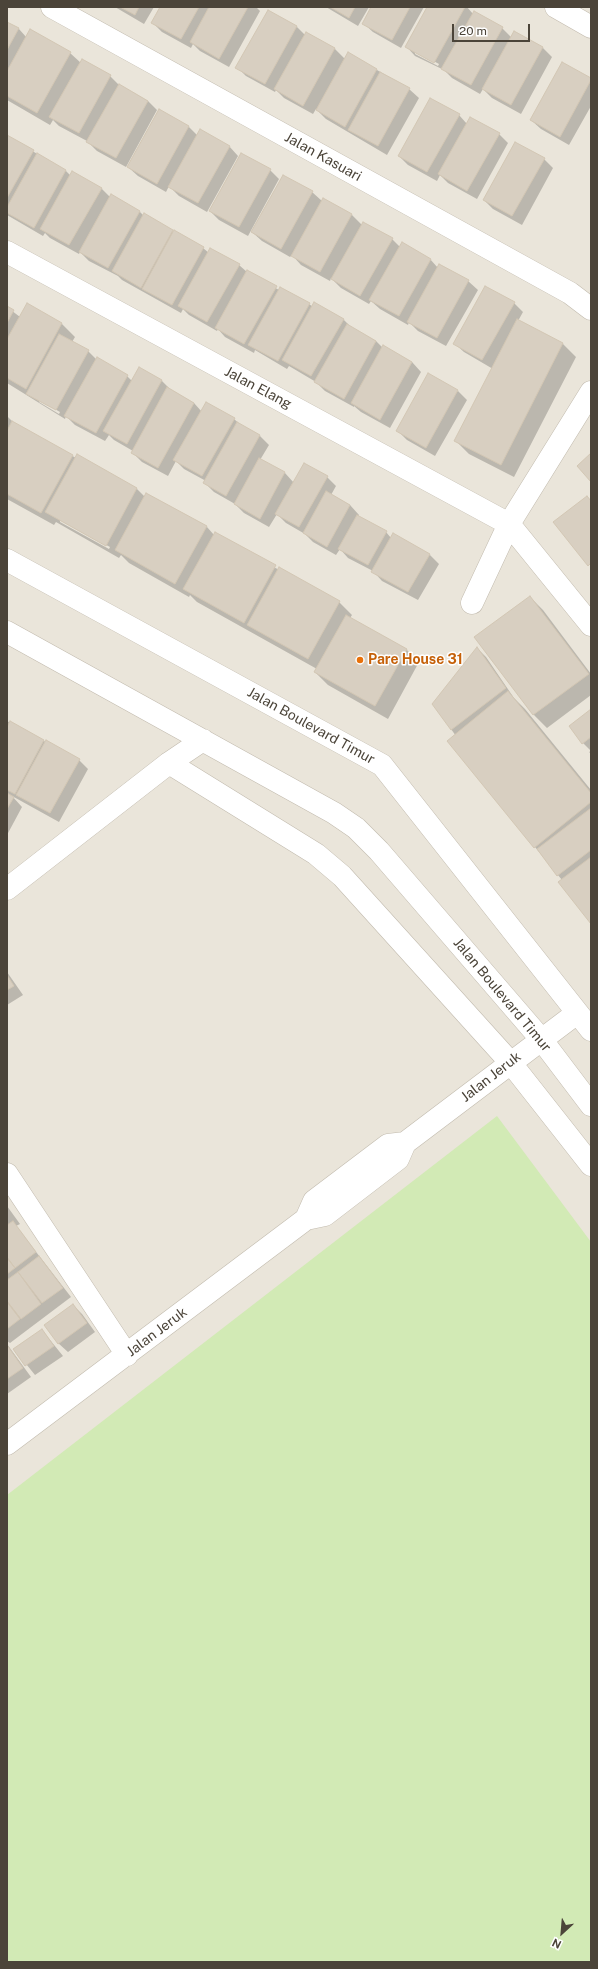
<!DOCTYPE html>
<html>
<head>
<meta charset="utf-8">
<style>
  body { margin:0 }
  #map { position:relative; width:598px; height:1969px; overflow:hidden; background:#f6f3ec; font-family:"Public Sans",sans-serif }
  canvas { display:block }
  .frame { position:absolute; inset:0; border:8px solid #4b4439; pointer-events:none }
  .north { position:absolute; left:542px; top:1913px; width:40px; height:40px; -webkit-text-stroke:3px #fff; paint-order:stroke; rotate:206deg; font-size:11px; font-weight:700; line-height:16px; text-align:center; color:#4b4439 }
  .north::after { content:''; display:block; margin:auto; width:14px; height:18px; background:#4b4439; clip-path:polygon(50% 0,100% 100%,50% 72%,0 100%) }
  .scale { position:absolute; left:452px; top:24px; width:78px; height:18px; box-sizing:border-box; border:2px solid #4b4439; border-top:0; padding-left:5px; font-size:12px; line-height:14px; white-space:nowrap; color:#4b4439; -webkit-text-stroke:3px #fff; paint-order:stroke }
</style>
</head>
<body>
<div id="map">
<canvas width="598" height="1969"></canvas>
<div class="frame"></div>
<div class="north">N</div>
<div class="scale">20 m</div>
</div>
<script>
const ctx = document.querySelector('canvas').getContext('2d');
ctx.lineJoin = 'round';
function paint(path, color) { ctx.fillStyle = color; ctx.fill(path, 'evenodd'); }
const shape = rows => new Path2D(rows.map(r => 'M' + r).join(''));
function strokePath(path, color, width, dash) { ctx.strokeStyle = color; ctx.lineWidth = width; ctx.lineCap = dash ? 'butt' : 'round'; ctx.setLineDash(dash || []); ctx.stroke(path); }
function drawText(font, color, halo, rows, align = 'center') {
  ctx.font = font + ' "Public Sans",sans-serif'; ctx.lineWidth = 3; ctx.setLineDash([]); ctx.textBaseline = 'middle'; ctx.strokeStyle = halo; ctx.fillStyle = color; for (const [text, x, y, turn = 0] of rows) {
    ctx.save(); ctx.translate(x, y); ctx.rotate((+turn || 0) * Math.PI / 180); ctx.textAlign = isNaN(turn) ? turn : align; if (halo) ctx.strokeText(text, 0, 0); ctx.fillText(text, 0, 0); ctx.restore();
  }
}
const residential = shape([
  [7,7,591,7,591,1962,7,1962]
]);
const green = shape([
  [497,1116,591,1242,591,1962,7,1962,7,1495]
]);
const shadow = shape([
  [115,7,154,7,144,24],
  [161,7,256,7,260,11,229,67,200,51,193,44,191,48,162,32,153,23],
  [326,7,369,7,358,26],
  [373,7,424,7,401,48,373,32,363,23],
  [428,7,467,7,473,14,502,28,511,37,514,32,543,48,552,57,521,114,492,98,483,89,480,94,452,78,444,70,415,56,406,46],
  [415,51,439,64,438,66,415,54],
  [268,11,297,27,305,35,306,33,335,49,345,59,348,53,377,70,409,89,419,98,387,155,326,119,316,109,313,114,284,98,276,90,275,92,246,76,237,67],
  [7,23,19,29,27,38,70,53,81,63,110,76,119,85,148,101,157,110,126,167,97,151,87,141,59,126,53,120,50,125,7,100],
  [591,79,591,106,569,145,541,129,531,120],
  [459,115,467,124,499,134,508,143,477,199,448,183,440,175,437,181,408,165,399,156],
  [188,126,198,136,229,146,238,156,207,212,179,196,169,186,166,192,138,176,128,167],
  [7,136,66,171,71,176,101,188,110,197,111,196,140,212,144,216,203,248,209,253,239,265,247,272,279,290,309,304,313,307,343,319,353,329,376,341,383,348,383,347,412,362,421,372,390,428,361,412,354,406,354,407,325,391,316,382,289,366,287,369,255,350,254,353,225,337,218,329,217,331,189,315,183,309,181,313,122,280,118,276,89,261,80,252,79,254,50,238,45,233,43,236,7,215],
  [544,159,553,168,522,225,493,209,484,200],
  [270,170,279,179,248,236,219,220,210,211],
  [312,192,322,201,323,199,352,215,362,225,392,239,400,247,430,259,438,268,440,265,468,281,478,290,446,346,418,331,409,322,408,325,380,309,371,301,369,304,341,288,331,278,330,281,301,265,292,255,290,257,262,241,252,232],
  [514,303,523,312,518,321,563,344,576,357,514,477,469,454,456,441,493,369,464,352,454,343],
  [27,305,62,324,75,337,72,342,88,351,97,360,127,376,132,381,139,368,162,381,171,390,194,403,202,412,234,419,242,426,260,436,269,445,260,460,285,473,294,483,327,477,336,486,331,495,350,505,359,515,358,517,386,532,391,538,429,554,439,564,418,600,382,581,373,571,348,558,340,549,336,555,313,542,305,534,286,523,277,514,269,527,244,513,235,504,214,492,205,483,206,481,184,469,176,461,168,476,142,462,132,452,133,451,114,440,109,435,105,441,75,425,66,416,65,419,7,383,7,307,20,317],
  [39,400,60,412,59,414,39,402],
  [458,391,467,400,435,456,407,440,398,431],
  [7,416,14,423,76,458,77,456,137,489,145,497,147,494,207,527,214,535,339,602,352,615,350,618,406,649,419,662,388,719,328,685,315,672,317,669,197,602,190,595,189,597,129,563,121,555,119,558,56,522,54,525,7,499],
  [60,520,110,547,109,549,60,522],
  [530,597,543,610,591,674,591,695,547,728,534,715,475,637],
  [477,648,486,657,514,698,525,709,591,790,591,923,562,880,535,847,451,729],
  [591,710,591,754,589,752,591,751,583,743],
  [7,721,79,760,88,769,59,822,12,796,22,807,7,835],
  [7,972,23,995,7,1005],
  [7,1206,20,1224,16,1226,71,1297,10,1343,7,1341],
  [73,1305,82,1314,95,1332,68,1352,58,1343],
  [42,1330,63,1356,35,1375,14,1349],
  [7,1344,31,1377,7,1394]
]);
const building = shape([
  [120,7,139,7,135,15,120,7],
  [160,7,199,7,181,39,151,23,160,7],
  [209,7,248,7,219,59,190,42,209,7],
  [330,7,355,7,349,18,330,7],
  [371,7,410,7,392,40,362,24,371,7],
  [427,7,465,7,434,63,405,47,427,7],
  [268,10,297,26,265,84,235,68,268,10],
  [474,11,503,27,471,85,441,69,474,11],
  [7,22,19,28,7,50,7,22],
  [30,29,71,52,37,113,7,96,7,71,30,29],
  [514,31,543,47,511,105,482,89,514,31],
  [306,32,335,48,303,106,274,89,306,32],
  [348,52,377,69,345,127,316,110,348,52],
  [82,59,111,75,79,133,49,117,82,59],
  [562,62,591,78,591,80,560,137,530,120,562,62],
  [380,72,410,88,378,146,348,130,380,72],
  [119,84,148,101,116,158,86,142,119,84],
  [430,98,460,114,427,172,398,156,430,98],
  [159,109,189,126,157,184,127,167,159,109],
  [470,117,500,133,467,191,438,174,470,117],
  [200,129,230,146,198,203,168,187,200,129],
  [7,135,34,150,7,198,7,135],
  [515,142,545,158,512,216,483,200,515,142],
  [37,153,66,170,34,228,7,213,7,207,37,153],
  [241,153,271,169,239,227,209,211,241,153],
  [72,171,102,188,69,245,40,229,72,171],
  [283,175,313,191,281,249,251,232,283,175],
  [111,194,140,211,108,268,79,252,111,194],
  [323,198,352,214,320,272,291,256,323,198],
  [144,213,173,230,141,288,112,271,144,213],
  [363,222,393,238,360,296,331,279,363,222],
  [174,230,204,247,172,305,142,289,174,230],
  [402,242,431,259,399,316,369,300,402,242],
  [210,248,240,264,207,322,178,306,210,248],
  [439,264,469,280,437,338,407,322,439,264],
  [247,270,277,286,244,344,215,328,247,270],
  [485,286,515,302,482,360,453,344,485,286],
  [280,287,310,303,278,361,248,345,280,287],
  [314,302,344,319,311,376,282,360,314,302],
  [27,303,62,323,26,389,7,378,7,339,27,303],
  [7,306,14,310,7,323,7,306],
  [517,319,563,343,501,465,454,441,517,319],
  [347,324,376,341,344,399,314,382,347,324],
  [59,334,89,350,56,410,26,394,59,334],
  [383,345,412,362,380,420,351,403,383,345],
  [97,357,128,375,96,433,64,416,97,357],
  [139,367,162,380,127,444,103,431,139,367],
  [428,373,458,390,426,448,396,431,428,373],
  [167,387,194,403,158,468,131,453,167,387],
  [206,402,235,418,202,476,173,460,206,402],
  [12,421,73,455,41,513,7,494,7,431,12,421],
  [237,422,260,435,226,496,203,483,237,422],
  [591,453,591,482,577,466,591,453],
  [77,454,137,488,106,546,45,512,77,454],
  [259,458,285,472,260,519,234,504,259,458],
  [304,463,328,476,299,527,275,514,304,463],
  [326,491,350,505,327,547,303,533,326,491],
  [146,493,207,526,175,584,115,550,146,493],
  [587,496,591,501,591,563,588,566,553,522,587,496],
  [357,515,387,531,368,565,338,549,357,515],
  [215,532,276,565,244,623,183,589,215,532],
  [393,533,430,554,408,592,371,572,393,533],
  [279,567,340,601,308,659,247,625,279,567],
  [530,596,589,674,533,715,474,637,530,596],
  [346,615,407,649,375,706,314,672,346,615],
  [477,647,506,688,451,730,432,704,477,647],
  [508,691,591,793,591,802,534,848,447,741,508,691],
  [591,709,591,737,582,744,569,726,591,709],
  [10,721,44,740,15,794,7,790,7,727,10,721],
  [46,740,80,759,50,813,16,795,46,740],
  [7,793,14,797,7,809,7,793],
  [591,808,591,850,557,876,537,849,591,808],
  [591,857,591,924,558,882,591,857],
  [7,975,14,986,7,990,7,975],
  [13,1221,36,1252,15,1268,7,1257,7,1225,13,1221],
  [39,1256,63,1288,42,1303,18,1272,39,1256],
  [7,1258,15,1268,7,1274,7,1258],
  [18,1272,41,1304,21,1319,7,1301,7,1280,18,1272],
  [7,1302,20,1319,7,1329,7,1302],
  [73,1304,87,1323,58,1344,44,1325,73,1304],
  [42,1329,54,1346,25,1366,13,1349,42,1329],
  [7,1345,23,1368,7,1379,7,1345]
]);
const minor = shape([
  [52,7,570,293,591,309],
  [556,7,591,27],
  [7,252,509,524,591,625],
  [7,560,382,765,591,1030],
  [472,603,509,524,591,392],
  [7,632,334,813,356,828,379,851,541,1039,591,1105],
  [169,763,316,854,342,876,510,1062,591,1165],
  [7,889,169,763,203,740],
  [7,1174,127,1355],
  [306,1219,325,1215,398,1159,405,1143,577,1013],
  [7,1444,306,1219,314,1201,388,1145,405,1143]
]);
const markers = [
  [360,660,4,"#e8710a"]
];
const streetNames = [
  ["Jalan Kasuari",323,157,29],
  ["Jalan Elang",258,388,28],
  ["Jalan Boulevard Timur",311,726,29],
  ["Jalan Boulevard Timur",502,995,50],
  ["Jalan Jeruk",491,1077,-38],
  ["Jalan Jeruk",157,1332,-37]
];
const foodNames = [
  ["Pare House 31",368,660]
];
paint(residential, '#eae5da');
paint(green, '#d2eab5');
paint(shadow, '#0003');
paint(building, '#d8cfc1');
strokePath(building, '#d3c7b4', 1);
strokePath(minor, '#c2bbae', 23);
strokePath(minor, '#fff', 22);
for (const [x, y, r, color] of markers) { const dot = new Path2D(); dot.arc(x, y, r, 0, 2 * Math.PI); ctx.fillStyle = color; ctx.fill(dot); strokePath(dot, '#fff', 1.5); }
drawText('14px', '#4b4439', '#fff', streetNames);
drawText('bold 14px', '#c56008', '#fff', foodNames, 'left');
</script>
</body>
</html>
